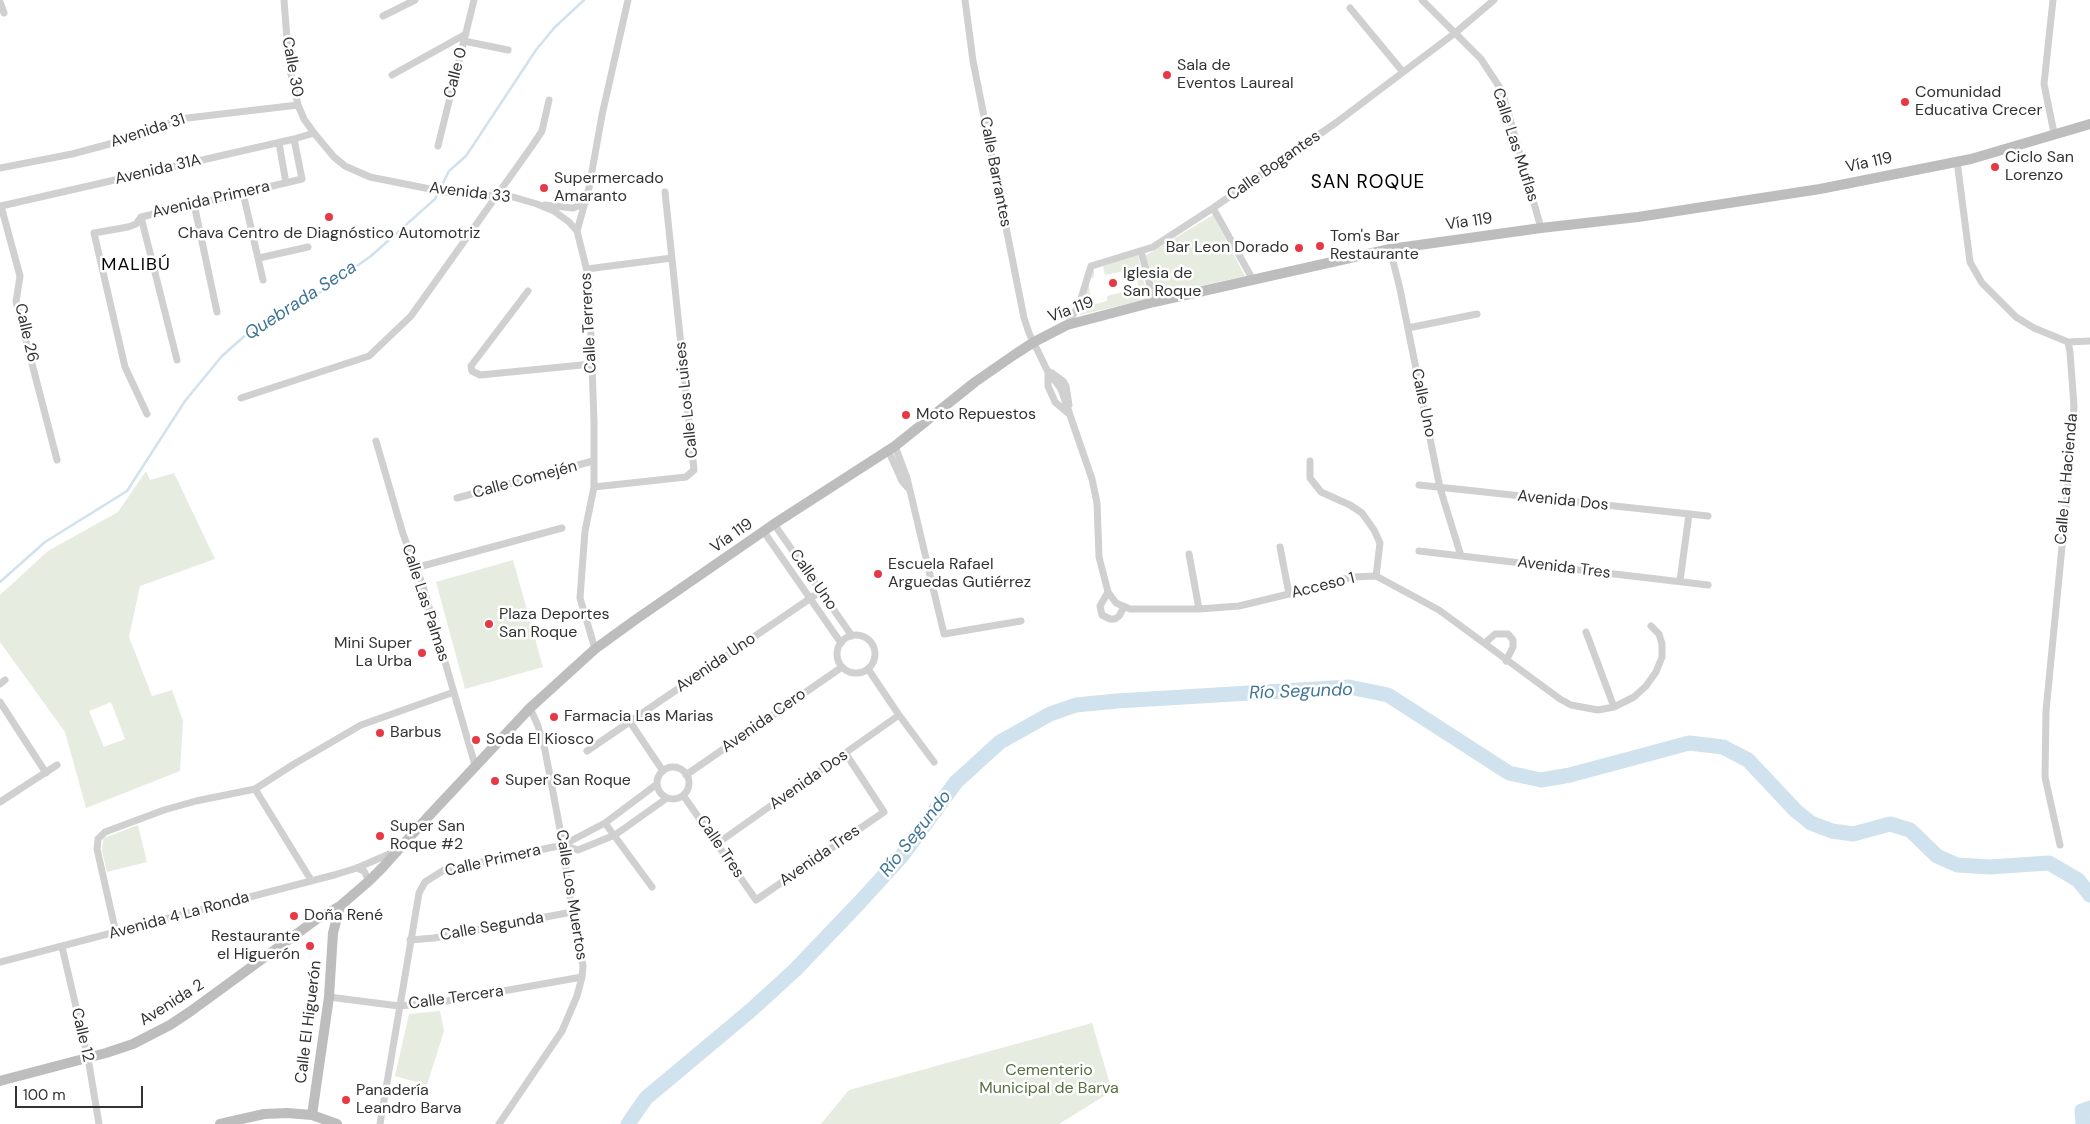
<!DOCTYPE html>
<html>
<head>
<meta charset="utf-8">
<style>
  body { margin:0 }
  #map { position:relative; width:2090px; height:1124px; overflow:hidden; background:#fff; font-family:"DM Sans",sans-serif }
  canvas { display:block }
  .scale { position:absolute; left:15px; top:1086px; width:128px; height:22px; box-sizing:border-box; border:2px solid #333; border-top:0; padding-left:6px; font-size:15px; line-height:18px; white-space:nowrap; color:#333; -webkit-text-stroke:4px #fff; paint-order:stroke }
</style>
</head>
<body>
<div id="map">
<canvas width="2090" height="1124"></canvas>
<div class="scale">100 m</div>
</div>
<script>
const ctx = document.querySelector('canvas').getContext('2d');
ctx.lineJoin = 'round';
function paint(path, color) { ctx.fillStyle = color; ctx.fill(path, 'evenodd'); }
const shape = rows => new Path2D(rows.map(r => 'M' + r).join(''));
function strokePath(path, color, width, dash) { ctx.strokeStyle = color; ctx.lineWidth = width; ctx.lineCap = dash ? 'butt' : 'round'; ctx.setLineDash(dash || []); ctx.stroke(path); }
function drawText(font, color, halo, rows, align = 'center') {
  ctx.font = font + ' "DM Sans",sans-serif'; ctx.lineWidth = 5; ctx.setLineDash([]); ctx.textBaseline = 'middle'; ctx.strokeStyle = halo; ctx.fillStyle = color; for (const [text, x, y, turn = 0] of rows) {
    ctx.save(); ctx.translate(x, y); ctx.rotate((+turn || 0) * Math.PI / 180); ctx.textAlign = isNaN(turn) ? turn : align; if (halo) ctx.strokeText(text, 0, 0); ctx.fillText(text, 0, 0); ctx.restore();
  }
}
const green = shape([
  [1213,215,1245,276,1155,296,1145,256],
  [1138,255,1148,299,1080,315,1088,274,1092,267],
  [1103,266,1105,275,1134,269,1139,288,1107,296,1107,301,1092,305,1088,279,1094,277,1094,269],
  [146,471,150,480,174,473,215,559,140,586,129,637,152,696,172,690,183,721,180,771,86,808,65,732,0,642,0,595,48,551,118,512],
  [111,702,125,739,104,747,89,711],
  [513,560,543,667,465,689,436,582],
  [138,825,147,862,107,872,102,851,103,841,104,838],
  [440,1011,444,1031,427,1085,395,1076,409,1014],
  [1092,1023,1112,1091,1059,1124,821,1124,849,1090]
]);
const stream = shape([
  [0,582,45,542,127,491,185,401,222,356,258,324,312,298,371,256,435,199,449,171,466,156,536,50,554,28,584,0]
]);
const river = shape([
  [628,1124,646,1098,750,1011,795,970,860,902,901,857,956,782,1000,742,1050,714,1076,705,1117,701,1349,687,1388,695,1509,773,1541,780,1570,775,1689,743,1723,747,1748,760,1796,811,1811,823,1832,831,1853,834,1890,824,1910,830,1937,856,1957,865,1990,867,2049,863,2078,880,2090,895],
  [2083,1124,2082,1111,2090,1108]
]);
const minor = shape([
  [284,0,289,65,298,105,304,119,314,133,334,157,345,166,370,177,445,192,513,197,537,204,554,211,569,222,577,231],
  [965,0,973,61,1024,318,1029,333,1047,370,1061,389,1092,479,1097,503,1099,557,1108,592,1116,603,1130,609,1199,609,1239,606,1289,594,1352,577,1376,576,1439,610,1560,699,1571,705,1598,710,1614,707,1634,697,1646,686,1656,672,1662,657,1662,644,1659,634,1651,626],
  [1422,0,1481,59,1502,91,1541,228],
  [2053,0,2044,84,2054,133],
  [0,2,4,13],
  [1350,8,1403,72],
  [383,16,415,0],
  [464,41,508,50],
  [392,75,466,34],
  [279,143,286,183],
  [438,146,474,0],
  [1957,161,1970,262,1982,283,2016,317,2034,328,2068,342,2070,352,2074,406,2072,444,2046,711,2045,777,2060,845],
  [0,168,72,154,147,134,179,119,298,105],
  [243,193,263,280],
  [194,204,217,312],
  [545,205,573,208,585,203],
  [1213,208,1253,280],
  [141,217,177,360],
  [1390,249,1400,289,1440,488,1461,556],
  [1141,251,1154,302],
  [259,258,308,247],
  [587,269,672,258],
  [528,291,471,366,472,371,480,375,592,364],
  [1067,325,1079,305,1091,266,1153,247,1213,208,1337,122,1455,33,1494,0],
  [1408,328,1477,314],
  [2068,342,2090,341],
  [1048,371,1048,386,1055,402,1068,413],
  [1052,373,1063,381,1066,386,1069,405],
  [241,398,369,356,411,316,532,146,542,131,549,100],
  [147,414,125,367,94,233,128,227,136,224,141,217,302,179,294,139],
  [376,441,403,534,423,586,475,765],
  [895,446,907,478,944,634,1021,621],
  [888,450,902,481,908,488],
  [57,460,16,302,20,276,1,206,294,139,314,133],
  [1310,461,1310,478,1321,492,1350,505,1362,513,1374,530,1380,543,1376,576],
  [1419,485,1708,516],
  [594,487,686,477,694,470,665,192],
  [457,498,593,461],
  [774,524,852,636],
  [764,532,841,643],
  [1280,547,1289,594],
  [1419,551,1708,585],
  [1189,554,1199,609],
  [415,568,562,528],
  [1680,581,1689,514],
  [1108,592,1100,606,1102,615,1110,619,1115,619,1119,616,1124,607],
  [1586,632,1614,707],
  '837 654a19 19 0 1 1 38 0a19 19 0 1 1-38 0Z',
  [1485,643,1495,634,1508,634,1513,640,1513,647,1506,661],
  [595,649,580,598,585,531,594,487,594,422,589,279,577,231,589,188,602,115,628,0],
  [868,669,899,715,934,762],
  [0,684,5,680],
  [0,702,46,773],
  [630,722,663,771],
  [587,751,821,591],
  '657 783a16 16 0 1 1 32 0a16 16 0 1 1-32 0Z',
  [686,775,842,667],
  [255,789,311,880],
  [683,795,756,900,884,812,846,754],
  [0,802,57,765],
  [605,823,652,887],
  [718,843,899,715],
  [563,845,578,850,615,835,667,798],
  [357,868,364,871,369,881],
  [116,933,97,849,98,839,105,832,164,810,196,801,255,789,294,764,361,725,454,692],
  [410,940,434,938,572,912],
  [62,947,88,1058,99,1124],
  [0,962,334,875,357,868,396,851],
  [329,997,399,1006,441,1002,582,977],
  [380,1124,419,893,425,882,444,870,563,845,605,823,657,784],
  [499,1124,562,1031,577,996,582,977,583,966,572,912,563,845,545,750,538,726,530,708]
]);
const secondary = shape([
  [0,1081,106,1053,133,1044,170,1025,191,1011,317,919,340,906,369,881,383,867,426,819,530,708,595,649,635,620,774,524,895,446,975,382,1014,355,1034,342,1067,325,1154,302,1390,249,1541,228,1638,217,1820,189,1971,159,2090,124],
  [312,1115,329,997,333,933,340,906],
  [220,1124,264,1114,287,1113,312,1115,337,1124]
]);
const markers = [
  [1167,75,5,"#e63946"],
  [1905,102,5,"#e63946"],
  [1995,167,5,"#e63946"],
  [544,188,5,"#e63946"],
  [329,217,5,"#e63946"],
  [1320,246,5,"#e63946"],
  [1299,248,5,"#e63946"],
  [1113,283,5,"#e63946"],
  [906,415,5,"#e63946"],
  [878,574,5,"#e63946"],
  [489,624,5,"#e63946"],
  [422,653,5,"#e63946"],
  [554,717,5,"#e63946"],
  [380,733,5,"#e63946"],
  [476,740,5,"#e63946"],
  [495,781,5,"#e63946"],
  [380,836,5,"#e63946"],
  [294,916,5,"#e63946"],
  [310,946,5,"#e63946"],
  [346,1100,5,"#e63946"]
];
const poiNames = [
  ["Sala de",1177,66],
  ["Eventos Laureal",1177,84],
  ["Comunidad",1915,93],
  ["Educativa Crecer",1915,111],
  ["Ciclo San",2005,158],
  ["Lorenzo",2005,176],
  ["Supermercado",554,179],
  ["Amaranto",554,197],
  ["Chava Centro de Diagnóstico Automotriz",329,234,"center"],
  ["Tom's Bar",1330,237],
  ["Restaurante",1330,255],
  ["Bar Leon Dorado",1289,248,"right"],
  ["Iglesia de",1123,274],
  ["San Roque",1123,292],
  ["Moto Repuestos",916,415],
  ["Escuela Rafael",888,565],
  ["Arguedas Gutiérrez",888,583],
  ["Plaza Deportes",499,615],
  ["San Roque",499,633],
  ["Mini Super",412,644,"right"],
  ["La Urba",412,662,"right"],
  ["Farmacia Las Marias",564,717],
  ["Barbus",390,733],
  ["Soda El Kiosco",486,740],
  ["Super San Roque",505,781],
  ["Super San",390,827],
  ["Roque #2",390,845],
  ["Doña René",304,916],
  ["Restaurante",300,937,"right"],
  ["el Higuerón",300,955,"right"],
  ["Panadería",356,1091],
  ["Leandro Barva",356,1109]
];
const streetNames = [
  ["Calle 30",292,67,80],
  ["Calle 0",456,73,-76],
  ["Avenida 31",148,131,-18],
  ["Calle Las Muflas",1515,145,72],
  ["Vía 119",1869,163,-12],
  ["Calle Bogantes",1274,166,-35],
  ["Avenida 31A",158,170,-13],
  ["Calle Barrantes",995,172,79],
  ["Avenida 33",470,193,7],
  ["Avenida Primera",211,200,-13],
  ["Vía 119",1469,222,-8],
  ["Vía 119",1071,310,-20],
  ["Calle Terreros",589,323,-93],
  ["Calle 26",26,333,77],
  ["Calle Los Luises",687,400,-96],
  ["Calle Uno",1423,403,78],
  ["Calle La Hacienda",2067,479,-85],
  ["Calle Comején",525,480,-15],
  ["Avenida Dos",1563,501,6],
  ["Vía 119",732,536,-35],
  ["Avenida Tres",1564,568,7],
  ["Calle Uno",813,580,55],
  ["Acceso 1",1323,586,-14],
  ["Calle Las Palmas",425,603,72],
  ["Avenida Uno",716,663,-34],
  ["Avenida Cero",764,721,-35],
  ["Avenida Dos",809,780,-35],
  ["Calle Tres",720,847,56],
  ["Avenida Tres",820,856,-35],
  ["Calle Primera",493,861,-13],
  ["Calle Los Muertos",571,895,81],
  ["Avenida 4 La Ronda",179,916,-15],
  ["Calle Segunda",492,927,-10],
  ["Calle Tercera",456,998,-8],
  ["Avenida 2",172,1003,-32],
  ["Calle El Higuerón",309,1022,-83],
  ["Calle 12",82,1035,77]
];
const parkNames = [
  ["Cementerio",1049,1071],
  ["Municipal de Barva",1049,1089]
];
const neighbourhoodNames = [
  ["MALIBÚ",136,265]
];
const waterNames = [
  ["Quebrada Seca",301,301,-33],
  ["Río Segundo",1301,692,-2],
  ["Río Segundo",916,834,-52]
];
const quarterNames = [
  ["SAN ROQUE",1368,183]
];
paint(green, '#e6ecdf');
strokePath(stream, '#cfe2ee', 2.5);
strokePath(river, '#cfe2ee', 15);
strokePath(minor, '#d0d0d0', 7);
strokePath(secondary, '#bdbdbd', 10);
for (const [x, y, r, color] of markers) { const dot = new Path2D(); dot.arc(x, y, r, 0, 2 * Math.PI); ctx.fillStyle = color; ctx.fill(dot); strokePath(dot, '#fff', 2); }
drawText('16px', '#333', '#fff', poiNames, 'left');
drawText('16px', '#333', '#fff', streetNames);
drawText('16px', '#56703f', '#fff', parkNames);
ctx.letterSpacing = '1px';
drawText('18px', '#000', '#fff', neighbourhoodNames);
ctx.letterSpacing = '0px';
drawText('italic 18px', '#3f7597', '#fff', waterNames);
ctx.letterSpacing = '1px';
drawText('19px', '#000', '#fff', quarterNames);
ctx.letterSpacing = '0px';
</script>
</body>
</html>
